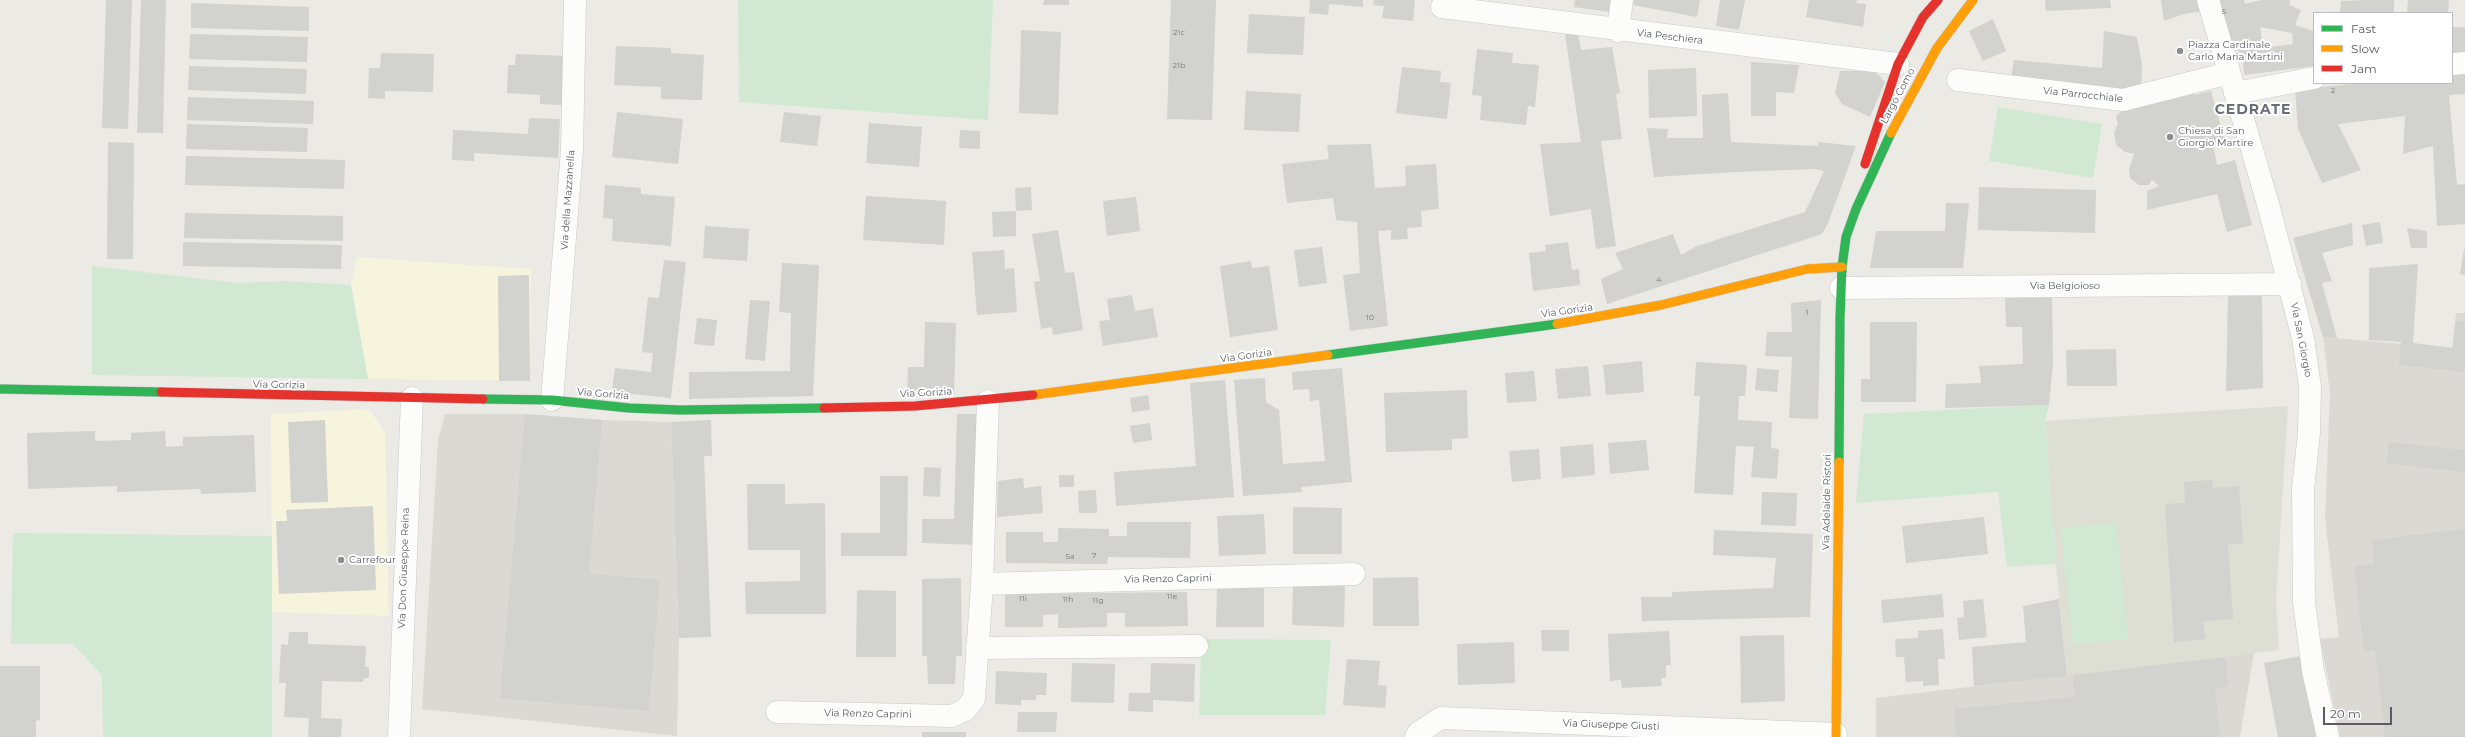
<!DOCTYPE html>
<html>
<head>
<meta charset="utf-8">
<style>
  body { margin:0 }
  #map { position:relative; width:2465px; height:737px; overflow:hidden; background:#ebeae4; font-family:Montserrat,sans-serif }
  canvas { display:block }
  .legend { position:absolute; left:2313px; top:12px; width:140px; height:72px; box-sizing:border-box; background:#fff; border:1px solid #bdbec1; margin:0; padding:5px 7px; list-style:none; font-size:12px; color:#595c63 }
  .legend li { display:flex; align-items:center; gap:8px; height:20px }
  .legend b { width:20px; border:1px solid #bdbec1 }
  .scale { position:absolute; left:2323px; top:707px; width:69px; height:18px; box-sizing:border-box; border:2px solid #595c63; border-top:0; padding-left:5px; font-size:12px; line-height:14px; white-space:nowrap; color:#595c63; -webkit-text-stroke:3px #fff; paint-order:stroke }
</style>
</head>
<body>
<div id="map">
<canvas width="2465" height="737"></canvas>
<ul class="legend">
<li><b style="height:5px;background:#30b455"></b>Fast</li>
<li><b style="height:5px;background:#ff9f0a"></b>Slow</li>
<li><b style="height:5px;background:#e5322d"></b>Jam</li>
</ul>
<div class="scale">20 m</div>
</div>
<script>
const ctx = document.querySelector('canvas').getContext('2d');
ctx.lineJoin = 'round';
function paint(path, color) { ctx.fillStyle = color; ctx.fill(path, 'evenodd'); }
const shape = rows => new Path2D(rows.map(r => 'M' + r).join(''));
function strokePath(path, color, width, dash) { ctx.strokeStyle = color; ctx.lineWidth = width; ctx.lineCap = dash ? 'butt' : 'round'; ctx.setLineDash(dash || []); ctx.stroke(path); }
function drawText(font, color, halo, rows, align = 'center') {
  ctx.font = font + ' Montserrat,sans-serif'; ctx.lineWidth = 4; ctx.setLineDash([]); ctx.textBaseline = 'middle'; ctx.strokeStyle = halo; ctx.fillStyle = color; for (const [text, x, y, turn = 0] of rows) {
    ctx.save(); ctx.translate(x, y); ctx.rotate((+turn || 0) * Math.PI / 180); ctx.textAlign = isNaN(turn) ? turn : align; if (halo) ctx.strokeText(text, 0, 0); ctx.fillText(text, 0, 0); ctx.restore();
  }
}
const commercial = shape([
  [357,257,531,269,530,381,368,379,351,285],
  [369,409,385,433,389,616,272,612,271,414]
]);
const industrial = shape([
  [2456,313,2465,313,2465,737,2340,737,2320,639,2339,637,2325,518,2330,393,2323,337,2452,348],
  [445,414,525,414,602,420,671,422,679,638,677,736,422,709,438,440],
  [2254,653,2240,737,1876,737,1876,698]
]);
const education = shape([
  [2288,406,2276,600,2279,650,2067,676,2056,564,2045,421]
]);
const green = shape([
  [738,0,993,0,988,120,739,102],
  [1998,107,2102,124,2093,178,1989,161],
  [92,266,239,283,284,281,351,285,368,379,92,375],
  [2049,405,2045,421,2056,564,2007,567,1998,492,1856,503,1864,414],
  [2116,522,2128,639,2073,645,2061,528],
  [13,533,272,536,272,737,103,737,102,675,73,644,11,644],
  [1204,639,1331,640,1325,715,1199,715,1201,655]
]);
const building = shape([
  [106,0,132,0,128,129,102,128],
  [141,0,166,0,163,133,137,133],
  [1044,0,1069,0,1069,5,1043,5],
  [1171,0,1216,0,1212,120,1167,119],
  [1310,0,1363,0,1363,7,1329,4,1328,15,1309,13],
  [1374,0,1415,0,1413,21,1382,18,1384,6,1373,5],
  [1575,0,1610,0,1609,12,1574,7],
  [1634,0,1700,0,1697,17,1633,5],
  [1720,0,1745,0,1739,30,1716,26],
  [1809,0,1857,0,1856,3,1866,4,1863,27,1806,17],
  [2045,0,2110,0,2111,8,2046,11],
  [2161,0,2201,0,2204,11,2184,14,2164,21],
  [2214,0,2244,0,2245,4,2262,0,2290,0,2289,5,2301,10,2295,25,2314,31,2314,66,2244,75,2243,58,2235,61],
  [2260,27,2292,33,2293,44,2263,48],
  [2367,0,2394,0,2394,13,2340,13,2341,1],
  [2408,0,2449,0,2448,13,2407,13],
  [191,3,309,7,309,31,191,28],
  [1249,14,1305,17,1303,55,1247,53],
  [1993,19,2006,51,1983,61,1969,31],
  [2452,27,2465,27,2465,55,2452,55],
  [1021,30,1061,32,1058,115,1019,113],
  [2104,31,2137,37,2142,65,2141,91,2011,77,2014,60,2102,68],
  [190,34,308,37,307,62,189,59],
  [1565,34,1578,34,1581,50,1612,47,1620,93,1616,94,1622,139,1601,141,1616,246,1596,249,1591,209,1550,216,1540,144,1581,142],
  [616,46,671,48,671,53,704,55,702,100,661,99,661,87,614,85],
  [1477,49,1513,53,1512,63,1539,65,1535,107,1528,106,1526,125,1480,120,1482,96,1472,95],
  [381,53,434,54,433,92,385,91,385,99,368,98,369,68,380,68],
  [516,54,565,56,563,105,540,104,540,95,507,93,508,65,515,65],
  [1751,62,1799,65,1794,93,1776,92,1776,116,1751,116],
  [189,66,307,69,306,94,188,90],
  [1402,67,1441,71,1440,82,1451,83,1447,119,1396,113],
  [1696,68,1697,116,1649,118,1648,70],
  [1840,71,1875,71,1885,82,1870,117,1842,104,1835,93],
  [2465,73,2465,94,2449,95,2457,185,2465,184,2465,224,2437,226,2433,146,2403,154,2405,116,2338,124,2361,170,2322,183,2298,129,2295,90,2358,83,2452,83,2452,74],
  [2189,86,2194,95,2211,91,2225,141,2213,144,2217,165,2235,160,2252,225,2227,232,2217,194,2147,210,2147,191,2159,186,2152,180,2149,185,2139,185,2130,178,2129,169,2134,154,2125,152,2116,145,2114,132,2118,124,2116,116,2124,109],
  [1246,91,1301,94,1299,132,1244,130],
  [1728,93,1731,142,1818,146,1818,142,1856,146,1828,223,1822,234,1607,304,1601,279,1623,269,1615,253,1673,234,1681,255,1697,246,1805,212,1824,171,1815,169,1735,172,1654,177,1647,128,1668,129,1667,138,1703,138,1702,95],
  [188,97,314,101,313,124,187,120],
  [617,112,683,119,678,164,612,157],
  [784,112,821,116,817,146,780,142],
  [529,118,560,119,558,158,474,153,474,161,452,160,453,130,528,134],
  [869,123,922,127,919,167,866,163],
  [187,124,308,128,307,152,186,149],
  [960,130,980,131,980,149,959,148],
  [108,142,134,143,133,259,107,259],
  [1371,144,1375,188,1406,186,1405,166,1436,164,1439,209,1421,211,1422,227,1407,228,1408,239,1391,240,1391,230,1378,231,1388,326,1350,331,1343,275,1360,273,1357,222,1336,220,1333,198,1287,203,1282,164,1329,159,1327,145],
  [186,156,345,160,344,189,185,185],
  [605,185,641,188,641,194,675,197,671,246,612,241,613,219,603,218],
  [1031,187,1032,210,1016,211,1015,188],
  [1979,187,2096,190,2095,233,1978,230],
  [866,196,946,201,944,245,863,240],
  [1136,197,1140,231,1107,236,1103,201],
  [1946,203,1969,203,1963,268,1870,268,1876,231,1945,231],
  [1016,211,1016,236,993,237,992,212],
  [185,213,343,216,343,241,184,238],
  [2380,222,2383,243,2366,246,2362,225],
  [2352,223,2353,245,2322,253,2332,281,2322,283,2337,338,2323,337,2293,238],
  [705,226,749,229,747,261,703,258],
  [2407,228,2427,231,2427,248,2411,248],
  [1058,230,1065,273,1074,272,1083,330,1053,335,1052,327,1041,329,1034,282,1040,281,1032,234],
  [183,242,342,245,341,269,183,266],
  [1568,242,1572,270,1579,269,1580,285,1533,291,1529,253,1546,251,1545,245],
  [1322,247,1327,283,1299,287,1294,250],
  [2464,249,2465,249,2465,275,2460,274],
  [1004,250,1005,269,1014,268,1017,312,977,315,972,252],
  [664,260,686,262,671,398,612,392,615,368,651,372,653,353,642,352,648,297,659,298],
  [1251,261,1252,268,1269,266,1278,330,1230,337,1220,266],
  [782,263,819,265,813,396,689,399,689,372,790,371,791,313,779,312],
  [2418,264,2413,343,2453,348,2456,321,2465,322,2465,372,2399,365,2401,342,2369,340,2369,268],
  [529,275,530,381,499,381,498,276],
  [1132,295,1135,311,1153,308,1158,337,1103,346,1099,321,1110,320,1107,299],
  [2228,295,2262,296,2263,388,2226,391],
  [2052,297,2053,364,2049,405,1945,408,1946,384,1981,383,1979,366,2023,364,2022,327,2006,327,2005,298],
  [750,300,770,301,765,361,745,359],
  [1821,300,1818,419,1789,418,1792,357,1765,356,1767,332,1792,332,1791,303],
  [697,318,717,320,714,346,694,344],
  [925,322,956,323,954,395,907,395,908,367,924,367],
  [1870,322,1917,322,1916,402,1861,402,1861,379,1870,379],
  [2116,349,2117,386,2067,386,2066,350],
  [1642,361,1644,392,1606,395,1603,365],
  [1696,362,1747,365,1745,396,1739,396,1738,420,1772,422,1771,448,1779,449,1777,479,1751,477,1754,447,1736,446,1733,495,1694,493,1700,396,1694,396],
  [1588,366,1591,396,1558,399,1555,369],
  [1342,368,1352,482,1301,487,1302,492,1243,496,1234,380,1265,378,1266,402,1279,410,1283,464,1325,461,1319,400,1310,401,1309,389,1293,390,1292,372],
  [1757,368,1779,370,1777,392,1755,390],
  [1534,371,1537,401,1507,403,1505,373],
  [1225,380,1234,497,1116,506,1114,472,1196,466,1190,383],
  [1467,390,1468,438,1452,439,1452,450,1386,452,1384,393],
  [1148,395,1150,410,1132,412,1130,398],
  [525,414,602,420,589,574,660,580,649,711,500,698],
  [957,414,982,414,978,545,922,543,922,519,954,519],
  [325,420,328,502,291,503,288,422],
  [711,420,712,456,704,456,711,637,679,638,671,422],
  [1150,423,1152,440,1133,443,1130,426],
  [95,431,95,441,131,440,131,433,165,431,166,447,183,446,183,437,254,435,256,492,201,494,200,489,117,492,117,486,28,489,27,433],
  [1646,440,1649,470,1610,474,1608,443],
  [2389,442,2465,450,2465,472,2387,463],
  [1593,444,1595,475,1562,478,1560,447],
  [1539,449,1541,479,1512,482,1509,451],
  [924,467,941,468,940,497,923,496],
  [1059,475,1074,475,1074,487,1059,487],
  [880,476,908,476,907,556,841,556,841,533,880,533],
  [1023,478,1024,488,1041,486,1043,513,997,517,998,481],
  [2212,480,2213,488,2239,486,2243,543,2228,545,2233,619,2203,621,2205,639,2174,642,2165,504,2185,503,2184,482],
  [747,484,785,484,785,504,825,503,826,614,746,614,745,582,800,581,800,550,748,550],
  [1096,490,1097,513,1079,513,1078,491],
  [1762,492,1797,493,1796,526,1761,525],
  [373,506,376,590,279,594,276,521,287,521,286,510],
  [1293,507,1342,508,1342,554,1293,554],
  [1264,514,1266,554,1219,556,1217,516],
  [1984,517,1988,554,1906,563,1902,526],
  [1127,522,1191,522,1190,558,1108,557,1107,564,1006,563,1006,532,1043,532,1043,542,1058,542,1058,528,1109,529,1109,536,1127,536],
  [2465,529,2465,737,2385,737,2375,650,2364,651,2354,566,2374,564,2372,540],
  [1714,530,1813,534,1810,617,1642,621,1641,597,1672,597,1672,592,1773,588,1776,558,1713,555],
  [1418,577,1419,626,1373,626,1373,578],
  [961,578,962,656,956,656,955,684,928,684,927,656,922,656,922,579],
  [1293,584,1345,585,1344,627,1292,625],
  [1217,588,1264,588,1264,627,1216,627],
  [857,590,896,591,896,657,856,657],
  [1187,592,1188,626,1125,627,1125,613,1107,613,1107,627,1058,628,1058,614,1043,615,1043,627,1005,627,1005,594],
  [1942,594,1944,617,1883,623,1881,600],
  [1983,599,1987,637,1959,640,1957,618,1964,617,1963,601],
  [2059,599,2067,676,1974,686,1972,647,2026,642,2023,606],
  [1943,629,1945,659,1938,659,1939,685,1923,686,1923,681,1906,682,1904,657,1896,657,1895,639,1918,638,1918,631],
  [1541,630,1569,630,1569,651,1542,651],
  [1669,631,1671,665,1666,665,1666,678,1661,678,1662,686,1622,688,1621,680,1610,681,1608,634],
  [289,632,308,632,308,644,366,646,365,667,369,667,369,678,364,678,363,682,322,681,321,718,342,719,341,737,308,737,309,718,284,717,286,683,279,683,281,644,288,645],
  [1784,635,1785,701,1741,703,1740,636],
  [1514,642,1515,683,1458,685,1457,644],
  [2301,656,2316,737,2278,737,2264,663],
  [2226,657,2228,686,2215,689,2220,737,1956,737,1954,709,2074,697,2073,675],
  [1347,659,1380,661,1378,685,1387,686,1385,708,1343,705],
  [1072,663,1115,664,1114,703,1071,702],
  [1151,663,1195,664,1194,702,1153,700,1153,712,1128,711,1129,693,1150,693],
  [0,666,40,666,40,720,36,721,36,737,0,737],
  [996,671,1047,673,1046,695,1036,695,1036,700,1021,700,1021,705,995,704],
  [1018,712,1057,712,1056,732,1017,732],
  [922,732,966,732,966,737,922,737]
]);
const street = shape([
  [2208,0,2268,204,2303,338,2310,387,2309,433,2303,489,2304,602,2313,671,2328,737],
  [1442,7,1898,64],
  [1618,31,1622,0],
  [2452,64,2465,63],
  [1958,80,2123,100,2229,73],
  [2235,93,2314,78],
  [1841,288,2290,284],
  [552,400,572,150,575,0],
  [982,584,1354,574],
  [977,648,1197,646],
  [777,712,952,716,965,710,974,699,982,584,988,401],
  [399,737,412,398],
  [1416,737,1418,733,1441,718,1836,734]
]);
const fast = shape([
  [1328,355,1557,324],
  [0,389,161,392],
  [483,399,552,400,629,408,680,410,824,408],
  [1839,462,1840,318,1842,267,1846,237,1856,209,1891,133]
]);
const slow = shape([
  [1891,133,1937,48,1973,0],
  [1557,324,1661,305,1807,269,1842,267],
  [1033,395,1328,355],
  [1836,737,1839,462]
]);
const jam = shape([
  [1865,164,1898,64,1923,17,1938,0],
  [161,392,483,399],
  [824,408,915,406,1033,395]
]);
const markers = [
  [2180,51,4,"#8c8e90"],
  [2170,137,4,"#8c8e90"],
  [341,560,4,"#8c8e90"]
];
const numberNames = [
  ["5",2224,12],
  ["21c",1179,33],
  ["21b",1179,66],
  ["2",2333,91],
  ["4",1659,280],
  ["1",1807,313],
  ["10",1370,318],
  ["7",1094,556],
  ["5a",1070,557],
  ["11e",1172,597],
  ["11i",1023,599],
  ["11h",1068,600],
  ["11g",1098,601]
];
const streetNames = [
  ["Via Peschiera",1670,37,7],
  ["Via Parrocchiale",2083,95,6],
  ["Largo Como",1898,96,-62],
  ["Via della Mazzanella",568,200,-86],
  ["Via Belgioioso",2065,286],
  ["Via Gorizia",1567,311,-8],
  ["Via San Giorgio",2301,340,79],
  ["Via Gorizia",1246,356,-8],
  ["Via Gorizia",279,385,1],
  ["Via Gorizia",926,393,-3],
  ["Via Gorizia",603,394,5],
  ["Via Adelaide Ristori",1827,502,-89],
  ["Via Don Giuseppe Reina",404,568,-88],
  ["Via Renzo Caprini",1168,579,-1],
  ["Via Renzo Caprini",868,714,1],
  ["Via Giuseppe Giusti",1611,725,2]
];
const poiNames = [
  ["Piazza Cardinale",2188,45],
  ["Carlo Maria Martini",2188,57],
  ["Chiesa di San",2178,131],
  ["Giorgio Martire",2178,143],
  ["Carrefour",349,560]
];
const districtNames = [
  ["CEDRATE",2253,110]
];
paint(commercial, '#f6f4dc');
paint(industrial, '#dbd9d4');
paint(education, '#ddded4');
paint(green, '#d1e9d2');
paint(building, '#d2d2ce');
strokePath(street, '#c8c9c8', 23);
strokePath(fast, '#c9c9c9', 10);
strokePath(slow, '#c9c9c9', 10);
strokePath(jam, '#c9c9c9', 10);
strokePath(street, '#fcfcfb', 22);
strokePath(fast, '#30b455', 9);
strokePath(slow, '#ff9f0a', 9);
strokePath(jam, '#e5322d', 9);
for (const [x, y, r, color] of markers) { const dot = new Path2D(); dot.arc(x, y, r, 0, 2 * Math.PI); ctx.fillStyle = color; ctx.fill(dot); strokePath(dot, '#fff', 1.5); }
drawText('8px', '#787b7f', null, numberNames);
drawText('10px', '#595c63', '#fff', streetNames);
drawText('10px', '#595c63', '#fff', poiNames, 'left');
ctx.letterSpacing = '1px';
drawText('bold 14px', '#6a6e75', '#fff', districtNames);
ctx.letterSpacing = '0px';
</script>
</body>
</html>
